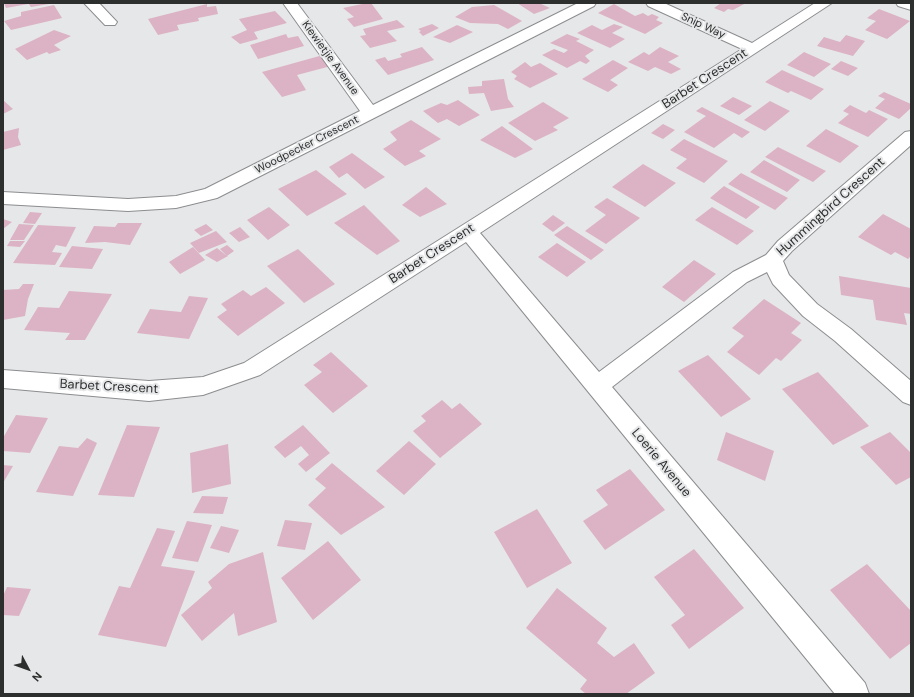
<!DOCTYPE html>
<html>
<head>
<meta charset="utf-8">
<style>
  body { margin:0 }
  #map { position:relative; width:914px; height:697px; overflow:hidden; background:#e6e7e8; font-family:"DM Sans",sans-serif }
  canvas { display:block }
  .frame { position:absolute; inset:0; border:4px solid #2d2e2e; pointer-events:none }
  .north { position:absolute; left:8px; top:649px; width:40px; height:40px; -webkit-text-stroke:3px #e6e7e8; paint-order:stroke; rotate:131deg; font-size:11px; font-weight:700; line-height:16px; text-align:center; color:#2d2e2e }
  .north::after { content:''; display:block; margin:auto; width:14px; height:18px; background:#2d2e2e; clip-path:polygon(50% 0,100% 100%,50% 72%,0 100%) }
</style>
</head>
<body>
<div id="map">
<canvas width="914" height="697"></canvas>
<div class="frame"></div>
<div class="north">N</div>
</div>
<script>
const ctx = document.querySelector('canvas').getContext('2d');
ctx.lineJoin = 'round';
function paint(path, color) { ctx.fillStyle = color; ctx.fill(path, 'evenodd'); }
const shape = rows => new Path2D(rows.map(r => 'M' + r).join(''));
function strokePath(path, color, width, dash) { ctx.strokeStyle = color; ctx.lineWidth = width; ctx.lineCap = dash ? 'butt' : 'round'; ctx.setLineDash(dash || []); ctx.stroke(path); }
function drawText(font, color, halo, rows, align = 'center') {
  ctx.font = font + ' "DM Sans",sans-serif'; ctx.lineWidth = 4; ctx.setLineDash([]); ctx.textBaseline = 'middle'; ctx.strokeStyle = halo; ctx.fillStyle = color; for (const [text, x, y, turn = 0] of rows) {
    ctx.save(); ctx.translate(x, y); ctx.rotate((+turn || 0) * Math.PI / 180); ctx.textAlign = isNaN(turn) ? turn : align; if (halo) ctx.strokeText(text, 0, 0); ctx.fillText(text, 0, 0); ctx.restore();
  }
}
const building = shape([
  [4,3,28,3,28,4,6,8],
  [28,3,49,3,49,4,31,7],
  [367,3,371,3,383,19,354,27,347,19,354,17,343,8],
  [517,3,539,3,550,8,534,14],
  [721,3,746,3,733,10,728,9,724,12,714,8],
  [207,4,207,7,216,6,218,14,198,18,199,21,177,25,179,30,158,35,148,19],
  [614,4,635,16,643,13,648,16,652,14,659,17,656,20,663,23,645,34,598,13],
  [54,5,62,18,11,30,4,21,21,16,21,12],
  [494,5,522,21,508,29,498,24,470,23,455,17,472,7],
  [879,9,910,21,887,39,865,30,876,21,867,18],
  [275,11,287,23,254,32,258,39,240,44,231,37,247,30,239,19],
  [397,20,405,27,387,31,397,41,370,48,360,36,366,35,363,29],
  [432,24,439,28,423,36,419,32,421,31,418,29],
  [614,24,623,27,612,33,625,39,610,48,577,33,592,25,602,30],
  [457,25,473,32,450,43,433,37],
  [54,30,71,36,54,45,61,50,49,54,47,52,27,60,15,49],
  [286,34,288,38,298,36,304,46,258,59,250,45],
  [567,34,580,39,576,41,594,50,585,56,590,61,586,64,580,61,567,68,542,55,554,49,564,53,568,50,550,43],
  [846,35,865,41,853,56,817,46,824,37,840,42],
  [422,47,434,60,388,75,375,60,385,57,388,61,402,57,400,54],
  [660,47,679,56,668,62,681,69,671,74,655,67,648,71,628,62,644,52,649,55],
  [804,52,831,64,814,77,787,65],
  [323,55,331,66,297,75,306,90,282,97,262,72],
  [613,60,628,68,610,80,618,85,608,92,582,79],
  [841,61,858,68,848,76,831,69],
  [525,62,531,67,540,63,558,74,530,88,514,79,517,76,511,72],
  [782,70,824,89,811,100,791,91,788,93,765,82],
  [504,79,508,99,514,107,491,111,484,93,469,94,468,87,482,86,482,81],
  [884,92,911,104,911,108,899,119,875,108,885,99,878,96],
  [733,97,752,106,739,115,720,106],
  [3,100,13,109,3,114],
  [458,100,480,115,459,126,447,119,438,123,423,111,441,103,447,105],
  [770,101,790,111,765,131,744,120],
  [543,102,569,118,553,127,558,130,535,141,508,123],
  [850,105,866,113,869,110,888,119,868,137,838,123,849,114,843,111],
  [702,107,750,132,742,138,734,133,714,148,684,132,706,116,696,111],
  [411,120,441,139,419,151,426,156,405,166,383,149,397,140,390,132],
  [663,124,675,130,663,139,651,133],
  [502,126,533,149,515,158,480,140],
  [19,128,18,137,21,145,3,150,3,132],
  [826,129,859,146,840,163,806,146],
  [684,139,728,161,704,183,676,168,687,159,670,150],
  [778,147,826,171,813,182,765,157],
  [352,153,385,177,365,189,347,173,339,178,329,167],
  [764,160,800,180,787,192,750,172],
  [643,164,676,183,645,207,612,187],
  [316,170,347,194,307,216,278,189],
  [741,173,788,198,775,210,728,184],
  [724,186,760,207,746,219,710,198],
  [426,187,447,204,420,217,402,205],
  [607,198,640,218,606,244,585,231,606,215,594,207],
  [364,205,400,241,377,255,334,223],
  [269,207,290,225,268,240,247,220],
  [712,207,754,231,737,245,695,220],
  [30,212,42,213,35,224,23,223],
  [883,214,911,229,911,256,908,259,895,252,891,255,858,237],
  [553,215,565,223,553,232,542,224],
  [3,219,12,222,3,229],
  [118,223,142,223,130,245,105,242,85,243,94,226,115,227],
  [19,224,34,225,24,240,10,240],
  [206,224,213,230,201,236,194,230],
  [38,225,76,227,66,247,56,245,52,252,62,253,55,265,13,263],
  [567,226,604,250,591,260,554,235],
  [240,227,250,237,239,242,229,233],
  [216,231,227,242,199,253,190,243],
  [10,241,25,241,20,247,7,246],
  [557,243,586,262,567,277,538,257],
  [227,245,234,251,227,256,220,249],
  [72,246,103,249,92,269,59,267],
  [193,247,205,260,180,274,169,262],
  [217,248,227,256,228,256,217,262,205,255],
  [298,249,335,284,304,303,267,266],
  [694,260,716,274,684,302,662,287],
  [839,276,911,288,911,314,904,313,907,325,876,320,873,300,841,295],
  [23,284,34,284,28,299,25,316,3,320,3,290,19,289],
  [266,287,285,303,238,336,217,317,227,310,221,304,243,290,251,296],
  [69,291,112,294,85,340,65,340,70,333,24,330,38,307,59,308],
  [189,296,208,298,189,339,137,333,150,309,181,312],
  [764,299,801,323,791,333,802,340,781,361,776,358,759,375,727,352,744,336,732,328],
  [331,352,368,386,333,413,304,385,322,372,313,365],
  [708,355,751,399,721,417,678,371],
  [818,372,869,426,833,445,782,389],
  [442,400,452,409,460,403,482,424,440,458,413,431,426,421,421,416],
  [16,415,48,418,30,453,3,451,3,438],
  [127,425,160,427,134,497,98,495],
  [303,425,330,453,306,472,298,464,309,455,301,446,285,458,274,447],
  [726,432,774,451,765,481,717,460],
  [890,432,911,453,911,477,896,485,860,447],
  [87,438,97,443,73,496,36,492,59,446,78,448],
  [409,441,436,464,404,495,376,471],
  [228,444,231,484,192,493,190,453],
  [332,463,385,507,341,535,308,505,326,488,315,479],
  [3,465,13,466,3,483],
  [630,469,665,510,605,550,583,521,608,505,596,490],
  [202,496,228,497,223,514,193,513],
  [537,509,572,563,527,588,494,532],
  [285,520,312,523,305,550,277,546],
  [187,521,212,525,198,562,172,558],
  [221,526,239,530,229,553,210,548],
  [157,528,175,531,161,566,195,571,166,647,98,635,119,586,130,588],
  [328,541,361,580,313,620,281,578],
  [694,549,744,608,689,649,671,625,685,615,654,577],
  [263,552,277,622,238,636,234,613,202,641,181,615,212,588,208,582,229,564],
  [867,564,911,611,911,643,890,659,830,590],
  [7,587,31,589,19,616,3,615,3,596],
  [557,588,607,628,597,643,614,657,634,643,655,673,626,694,586,694,580,689,587,680,526,628]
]);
const minor = shape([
  [84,3,99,3,117,22,115,25,105,25,84,3],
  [283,3,297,3,373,105,578,3,596,3,594,6,217,198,176,208,128,211,3,204,3,192,128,199,176,196,205,189,360,111,283,3],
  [646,3,664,3,752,43,815,3,832,3,480,233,599,372,733,272,766,255,778,241,905,132,911,131,911,145,792,251,783,261,789,275,817,304,851,329,911,381,911,405,903,402,835,341,803,316,773,284,767,272,747,282,612,387,865,683,869,694,835,694,466,242,260,375,203,395,149,401,3,388,3,370,149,381,203,377,244,363,742,49,648,6,646,3],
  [896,3,911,3,911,10,898,6,896,3]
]);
const farStreetnames = [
  ["Snip Way",703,26,25],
  ["Kiewietjie Avenue",330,58,54],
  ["Woodpecker Crescent",307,145,-27]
];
const streetNames = [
  ["Barbet Crescent",705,79,-33],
  ["Hummingbird Crescent",831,207,-42],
  ["Barbet Crescent",432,254,-33],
  ["Barbet Crescent",109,387,3],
  ["Loerie Avenue",661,463,50]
];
paint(building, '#dcb3c4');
strokePath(minor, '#8c8d8f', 2);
paint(minor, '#fff');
drawText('11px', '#2d2e2e', '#e6e7e8', farStreetnames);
drawText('13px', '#2d2e2e', '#e6e7e8', streetNames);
</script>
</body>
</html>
